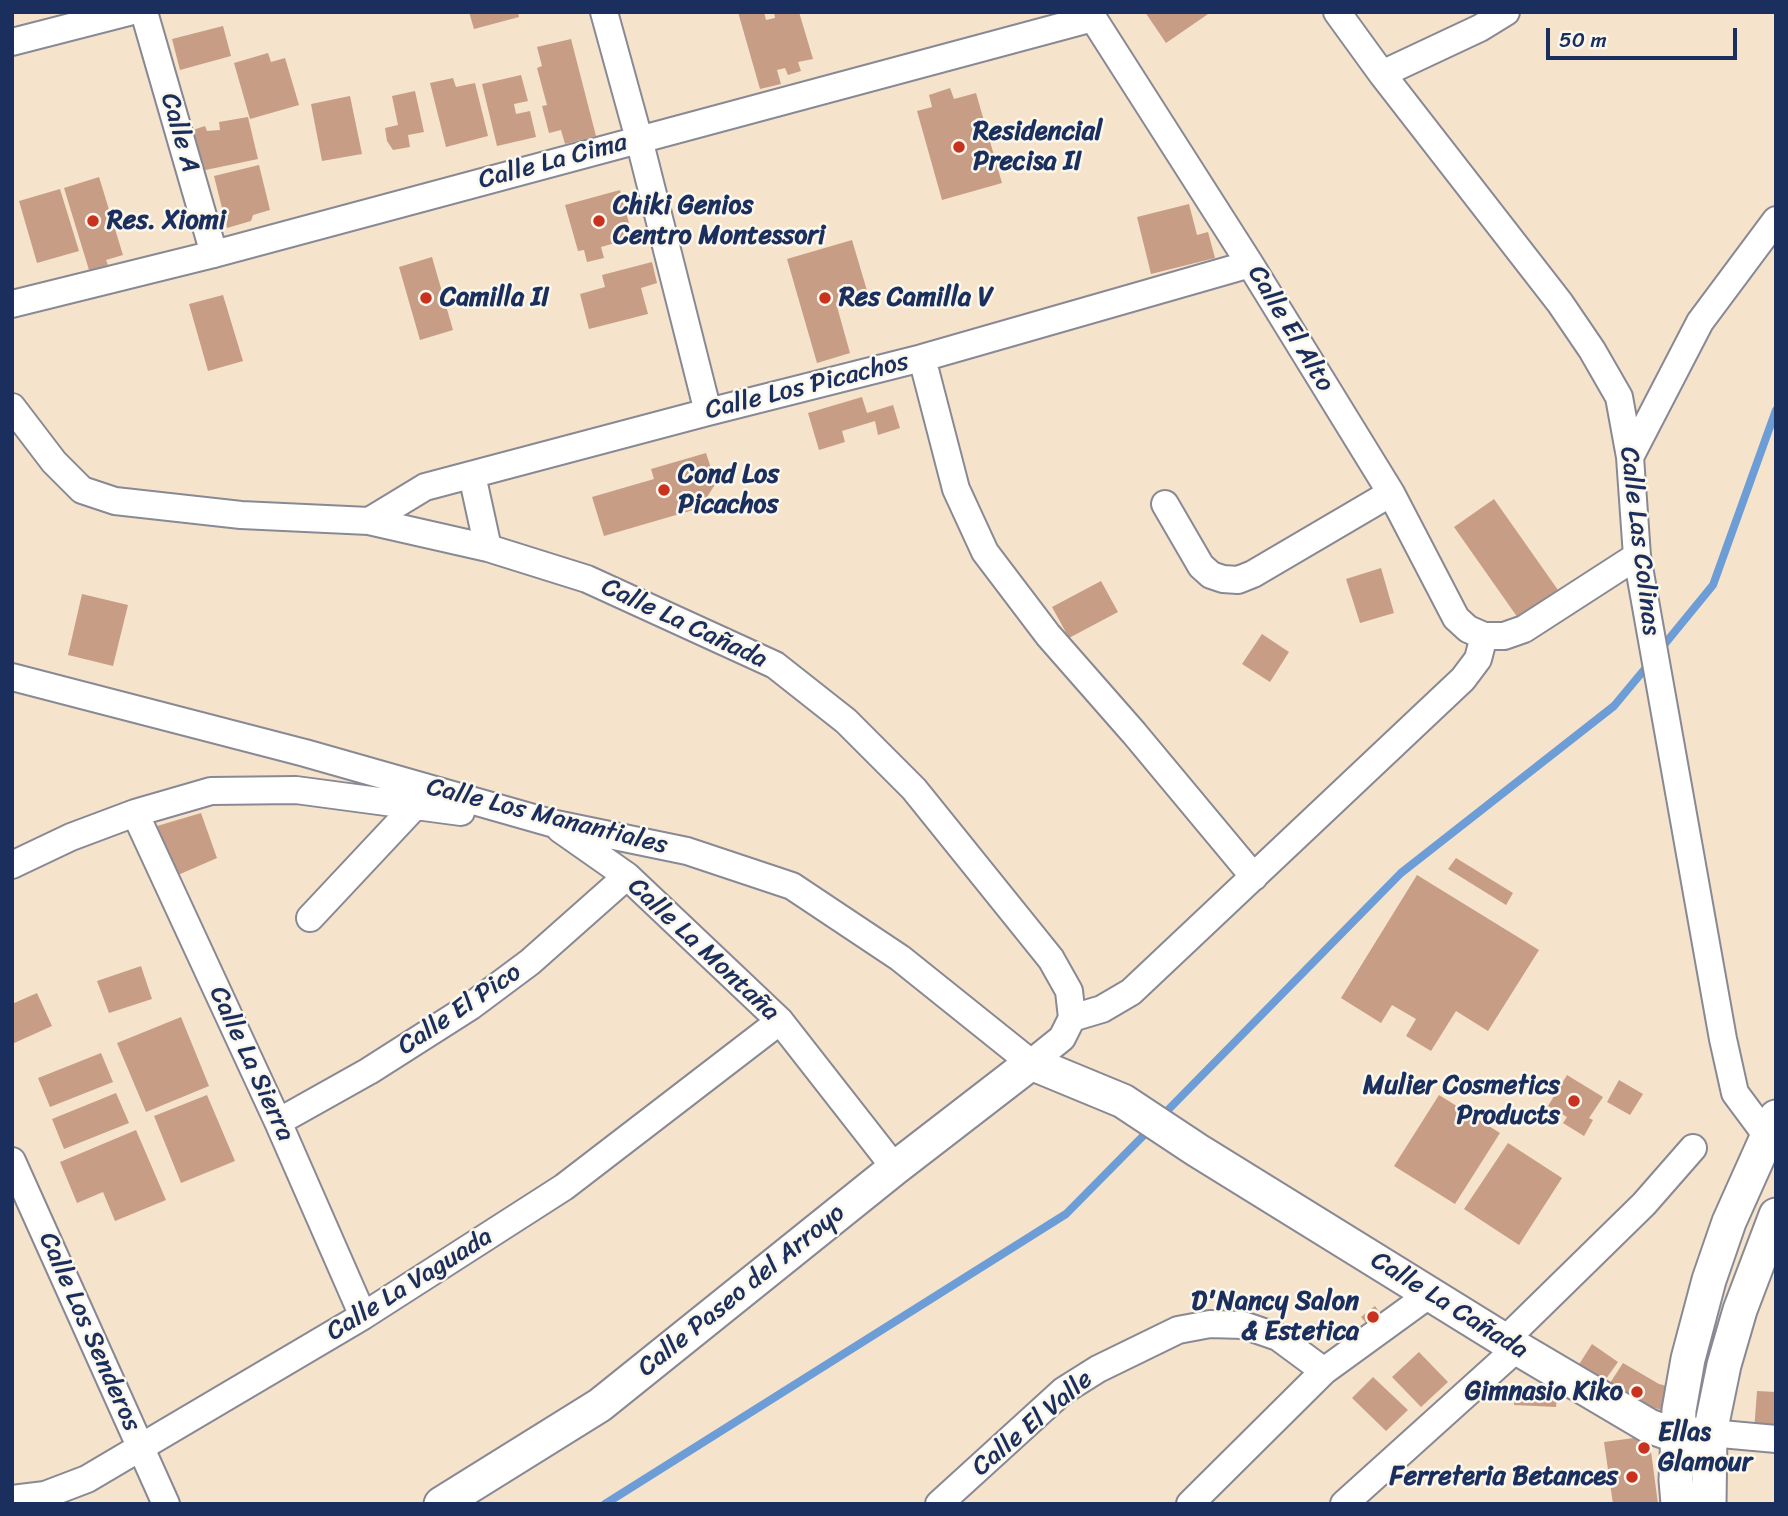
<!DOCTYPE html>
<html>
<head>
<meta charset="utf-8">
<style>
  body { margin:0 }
  #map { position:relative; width:1788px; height:1516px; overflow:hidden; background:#f6e3cb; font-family:Sriracha,sans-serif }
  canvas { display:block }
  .frame { position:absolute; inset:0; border:14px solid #1b2f5e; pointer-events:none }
  .scale { position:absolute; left:1546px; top:28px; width:191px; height:32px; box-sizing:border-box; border:4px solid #1b2f5e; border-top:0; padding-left:9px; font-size:21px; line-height:24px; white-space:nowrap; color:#1b2f5e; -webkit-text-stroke:5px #fbf7ec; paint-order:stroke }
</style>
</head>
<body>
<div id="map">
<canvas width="1788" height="1516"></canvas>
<div class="frame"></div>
<div class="scale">50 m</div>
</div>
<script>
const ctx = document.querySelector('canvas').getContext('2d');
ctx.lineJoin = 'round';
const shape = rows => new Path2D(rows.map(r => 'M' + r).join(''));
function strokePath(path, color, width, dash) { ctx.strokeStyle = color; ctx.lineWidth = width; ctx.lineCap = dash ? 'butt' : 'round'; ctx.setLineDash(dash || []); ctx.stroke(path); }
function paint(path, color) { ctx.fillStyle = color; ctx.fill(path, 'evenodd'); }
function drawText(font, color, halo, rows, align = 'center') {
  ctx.font = font + ' Sriracha,sans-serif'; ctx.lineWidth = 5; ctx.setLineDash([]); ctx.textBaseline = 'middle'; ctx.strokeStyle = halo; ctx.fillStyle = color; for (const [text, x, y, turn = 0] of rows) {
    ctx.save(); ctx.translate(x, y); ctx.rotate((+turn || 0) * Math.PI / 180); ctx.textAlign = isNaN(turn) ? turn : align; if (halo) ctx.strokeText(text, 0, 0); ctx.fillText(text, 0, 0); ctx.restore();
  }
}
const stream = shape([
  [1659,651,1713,585,1776,410],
  [1162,1116,1401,873,1614,706,1649,664],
  [605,1504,1066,1214,1151,1128]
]);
const building = shape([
  [469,12,518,12,519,17,474,29],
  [738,12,764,12,766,20,775,18,774,12,799,12,813,59,798,62,801,71,788,75,785,68,777,70,781,84,760,89],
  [1145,12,1211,12,1166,43],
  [223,26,231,56,180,70,172,39],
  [571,39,596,136,565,144,561,130,549,133,542,106,547,105,537,68,542,66,537,47],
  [268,53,271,62,285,58,299,105,250,119,234,63],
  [521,75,528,101,514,104,516,114,530,111,536,137,497,146,482,84],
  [453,78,456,87,475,83,488,136,446,147,430,83],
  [950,88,954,99,976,93,1002,183,942,200,917,111,932,107,929,95],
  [415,91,424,132,408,135,410,147,393,150,387,141,385,128,398,125,392,96],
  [350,96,362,154,322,161,311,104],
  [248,117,258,159,196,172,187,132,205,126,207,131,220,130,219,122],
  [259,165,270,210,253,215,251,221,227,228,214,176],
  [99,177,123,255,106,260,108,265,89,270,64,188],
  [60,189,79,251,37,263,19,201],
  [620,190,633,238,601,247,604,258,587,262,584,250,578,251,565,205],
  [1189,204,1197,235,1208,232,1215,258,1151,274,1137,217],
  [852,240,868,294,836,303,850,353,817,363,787,259],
  [432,257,453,330,420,340,399,267],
  [652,262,657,283,641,288,648,314,589,329,580,294,605,287,602,275],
  [223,295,243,361,208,371,189,304],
  [862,397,867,413,893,405,900,428,878,435,875,421,842,431,845,442,819,450,808,413],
  [706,453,716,483,700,508,604,536,592,497,654,479,651,469],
  [1494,499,1558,590,1518,618,1454,527],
  [1381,568,1394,613,1360,623,1346,579],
  [1101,581,1118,612,1069,638,1052,607],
  [82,594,128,605,113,666,68,655],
  [1262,634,1289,652,1270,682,1242,664],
  [201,813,217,858,178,875,157,826],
  [1456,858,1513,893,1506,905,1448,869],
  [1417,875,1539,950,1488,1031,1456,1011,1431,1051,1406,1036,1416,1019,1392,1005,1381,1023,1341,998],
  [141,966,152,999,109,1013,97,981],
  [37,993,52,1026,12,1044,12,1004],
  [181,1017,209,1086,146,1112,117,1043],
  [101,1053,113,1082,50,1107,38,1078],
  [1567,1075,1603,1097,1589,1118,1593,1120,1584,1136,1563,1123,1567,1117,1548,1106],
  [1619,1080,1643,1094,1630,1115,1607,1102],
  [116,1093,129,1123,64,1149,52,1119],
  [207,1095,235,1161,181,1183,154,1116],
  [1439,1095,1500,1133,1455,1204,1394,1166],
  [136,1130,166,1200,115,1221,103,1192,77,1203,60,1162],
  [1508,1143,1562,1178,1519,1245,1464,1209],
  [1375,1306,1384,1318,1371,1329,1361,1317],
  [1592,1344,1618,1362,1603,1383,1578,1366],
  [1419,1352,1448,1382,1421,1407,1392,1377],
  [1623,1363,1659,1384,1675,1388,1671,1403,1661,1410,1627,1399,1610,1383],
  [1373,1377,1408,1410,1386,1431,1352,1398],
  [1514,1387,1526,1387,1557,1398,1556,1407,1514,1405],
  [1757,1391,1776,1392,1776,1432,1754,1431],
  [1649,1436,1658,1504,1613,1504,1604,1442]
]);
const minor = shape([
  [144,12,214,254],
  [604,12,639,139,708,412],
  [1337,12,1382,74,1560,303,1592,350,1619,397,1630,457,1637,556,1723,1039,1735,1093,1767,1136,1776,1139],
  [1093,18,1250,264,1391,493,1456,618,1468,629,1484,636,1504,636,1524,629,1637,556],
  [12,42,129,12],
  [1382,74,1480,28,1506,12],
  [12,304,214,254,1093,18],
  [922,358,956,489,985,552,1048,635,1134,733,1254,877],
  [12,407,54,462,82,490,115,501,241,515,369,521,488,548,587,579,775,665,846,721,914,789,1051,959,1069,991,1072,1018,1062,1038,1031,1063,900,958,792,886,687,851,551,823,305,753,12,677],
  [1630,457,1700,322,1776,220],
  [472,475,488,548],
  [1165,504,1201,566,1211,575,1223,579,1238,580,1253,574,1391,493],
  [369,521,425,487,708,412,922,358,1250,264],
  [135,813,278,1122,363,1316],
  [560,829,627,876,780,1021,895,1168],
  [12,865,71,837,135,813,211,791,296,790,461,812],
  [310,918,415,806],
  [1072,1018,1102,1009,1131,992,1463,679,1478,659,1484,636],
  [278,1122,369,1071,471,1006,530,962,627,876],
  [12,1161,166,1504],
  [1504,1341,1644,1204,1693,1148],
  [1710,1433,1776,1439],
  [12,1499,45,1495,87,1479,363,1316,564,1187,780,1021],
  [939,1504,1063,1391,1098,1369,1178,1330,1210,1324,1243,1325,1278,1337,1324,1371],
  [1190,1504,1324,1371,1430,1294],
  [1344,1504,1517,1348]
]);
const major = shape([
  [441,1504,600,1405,895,1168,1031,1063,1123,1101,1197,1150,1517,1348,1649,1426,1677,1436,1710,1433],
  [1678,1504,1676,1480,1679,1410,1688,1359,1709,1280,1729,1222,1776,1117],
  [1709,1504,1710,1433,1724,1365,1740,1310,1776,1215]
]);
const markers = [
  [959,147,7,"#c8321e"],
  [93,221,7,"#c8321e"],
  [599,221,7,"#c8321e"],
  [426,298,7,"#c8321e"],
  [825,298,7,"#c8321e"],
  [664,490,7,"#c8321e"],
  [1574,1101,7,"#c8321e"],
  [1373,1317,7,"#c8321e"],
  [1637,1392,7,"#c8321e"],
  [1644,1448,7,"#c8321e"],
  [1632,1477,7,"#c8321e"]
];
const poiNames = [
  ["Residencial",973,132],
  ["Precisa II",973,162],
  ["Chiki Genios",613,206],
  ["Centro Montessori",613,236],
  ["Res. Xiomi",107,221],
  ["Camilla II",440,298],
  ["Res Camilla V",839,298],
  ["Cond Los",678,475],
  ["Picachos",678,505],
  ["Mulier Cosmetics",1560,1086,"right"],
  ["Products",1560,1116,"right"],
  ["D'Nancy Salon",1359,1302,"right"],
  ["& Estetica",1359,1332,"right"],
  ["Gimnasio Kiko",1623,1392,"right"],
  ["Ellas",1658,1433],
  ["Glamour",1658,1463],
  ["Ferreteria Betances",1618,1477,"right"]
];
const streetNames = [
  ["Calle A",179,133,74],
  ["Calle La Cima",553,162,-15],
  ["Calle El Alto",1290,329,59],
  ["Calle Los Picachos",807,387,-14],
  ["Calle Las Colinas",1639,541,83],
  ["Calle La Cañada",684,624,25],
  ["Calle Los Manantiales",547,817,14],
  ["Calle La Montaña",703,950,43],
  ["Calle El Pico",460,1010,-34],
  ["Calle La Sierra",251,1064,65],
  ["Calle La Vaguada",410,1285,-32],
  ["Calle Paseo del Arroyo",742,1291,-39],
  ["Calle La Cañada",1449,1306,32],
  ["Calle Los Senderos",89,1332,66],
  ["Calle El Valle",1033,1424,-40]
];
strokePath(stream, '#6d9dd6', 8);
paint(building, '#c89d86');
strokePath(minor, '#888994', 30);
strokePath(major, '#888994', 37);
strokePath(minor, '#fff', 26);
strokePath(major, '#fff', 33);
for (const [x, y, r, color] of markers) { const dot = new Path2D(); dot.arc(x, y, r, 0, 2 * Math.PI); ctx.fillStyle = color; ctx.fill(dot); strokePath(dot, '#fbf7ec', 2.5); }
drawText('bold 26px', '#1b2f5e', '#fbf7ec', poiNames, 'left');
drawText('26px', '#1b2f5e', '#fbf7ec', streetNames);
</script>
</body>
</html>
